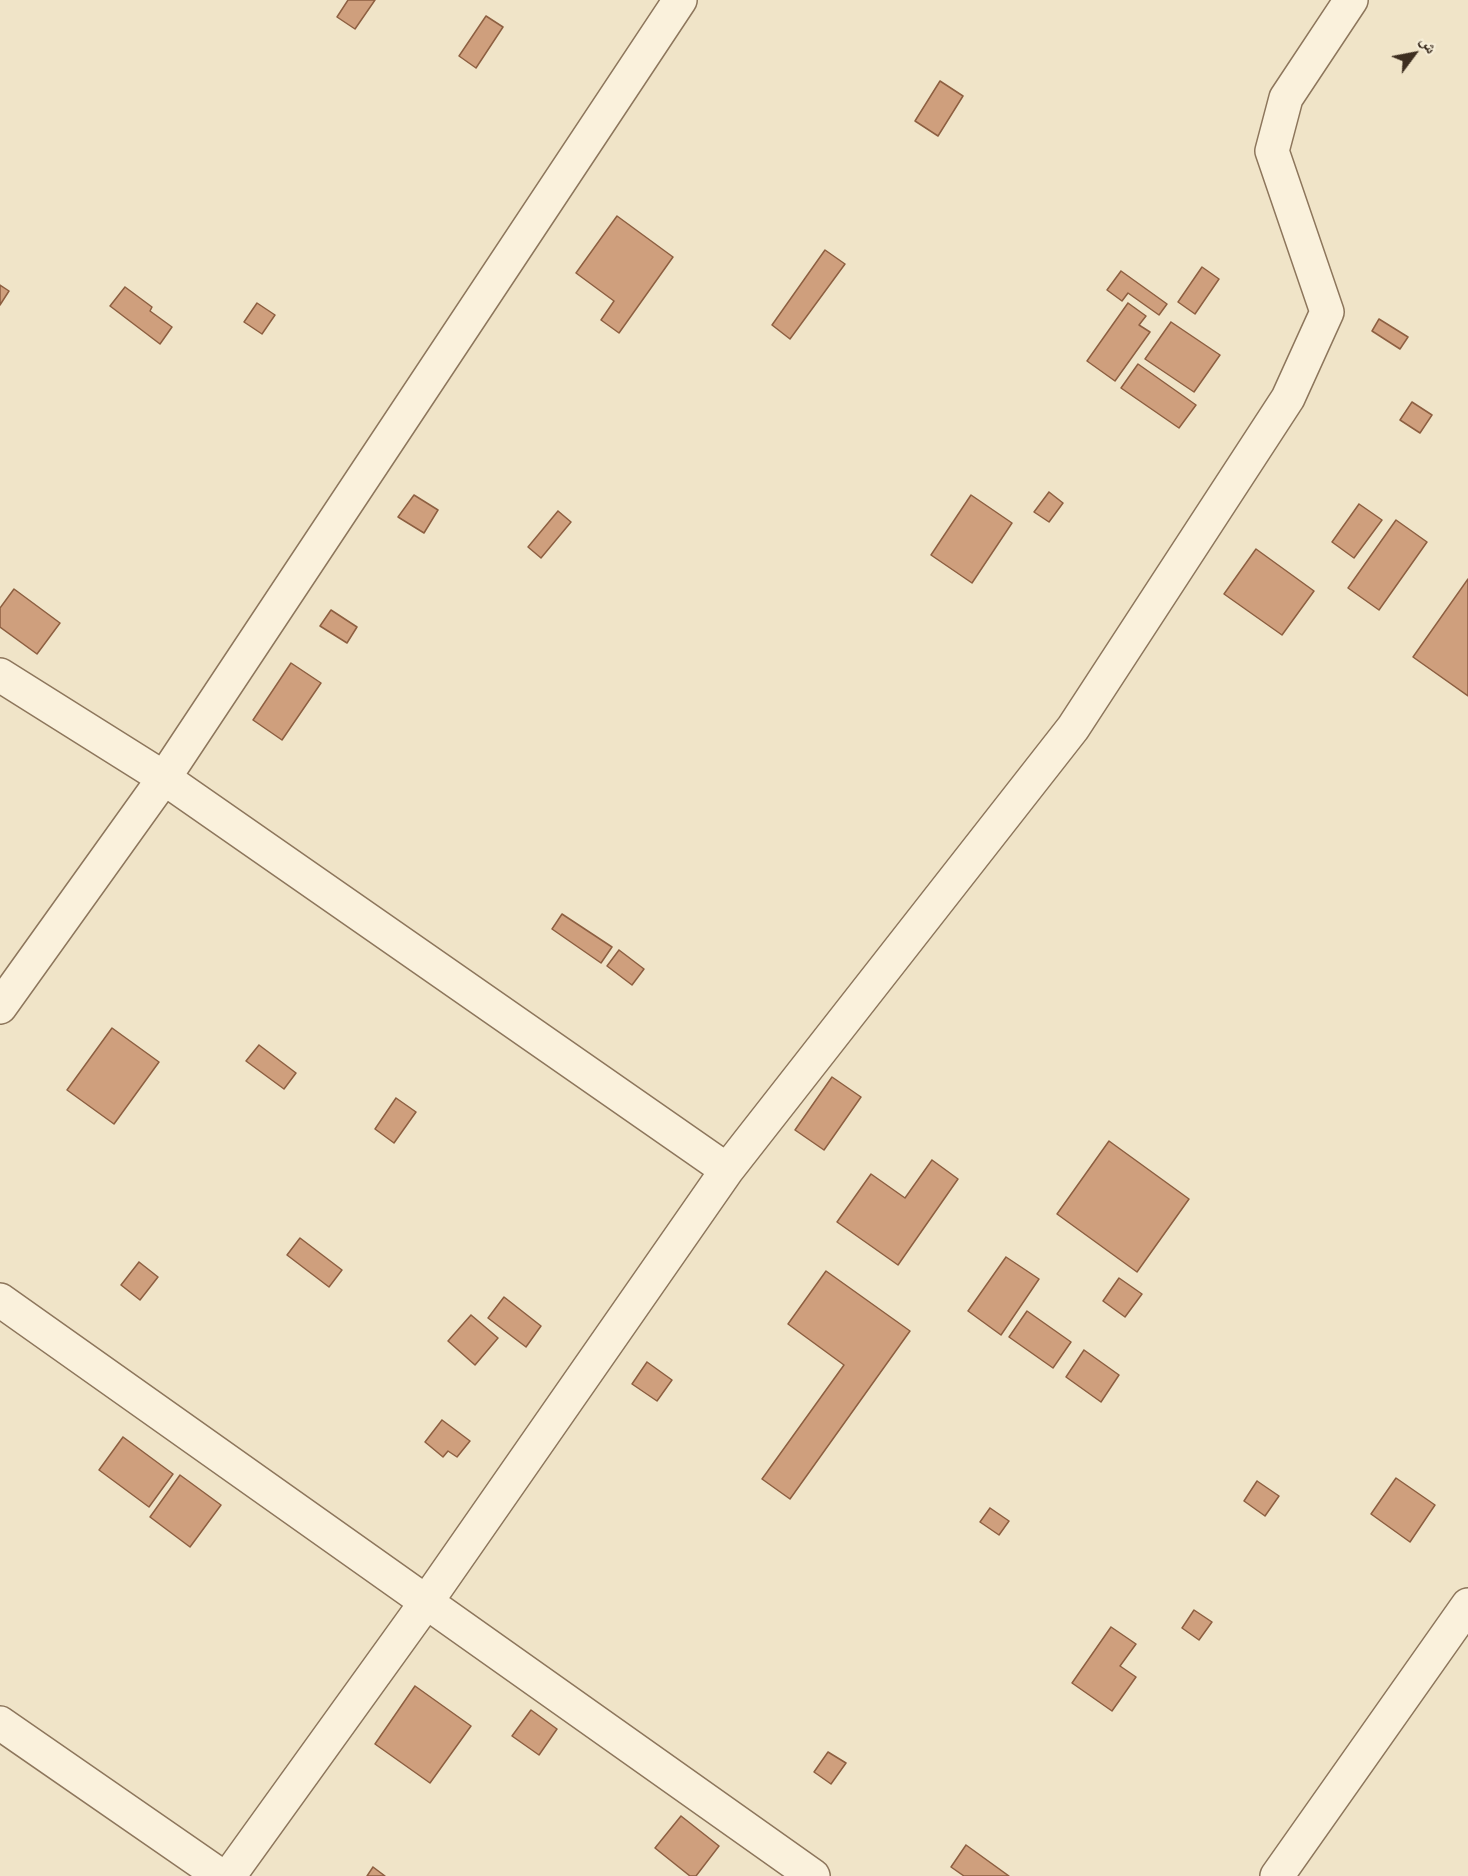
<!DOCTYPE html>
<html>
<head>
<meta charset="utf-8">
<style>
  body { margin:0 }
  #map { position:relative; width:1468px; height:1876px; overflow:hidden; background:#f0e4c8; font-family:"Noto Serif","Noto Naskh Arabic",serif }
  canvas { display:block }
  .north { position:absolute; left:1384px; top:24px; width:60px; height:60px; -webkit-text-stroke:4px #f7eed8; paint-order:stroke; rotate:58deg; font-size:16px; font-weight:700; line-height:24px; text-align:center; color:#3d2e20 }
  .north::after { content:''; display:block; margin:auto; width:21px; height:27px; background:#3d2e20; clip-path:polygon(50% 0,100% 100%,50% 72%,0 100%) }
</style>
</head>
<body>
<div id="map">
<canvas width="1468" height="1876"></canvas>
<div class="north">ش</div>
</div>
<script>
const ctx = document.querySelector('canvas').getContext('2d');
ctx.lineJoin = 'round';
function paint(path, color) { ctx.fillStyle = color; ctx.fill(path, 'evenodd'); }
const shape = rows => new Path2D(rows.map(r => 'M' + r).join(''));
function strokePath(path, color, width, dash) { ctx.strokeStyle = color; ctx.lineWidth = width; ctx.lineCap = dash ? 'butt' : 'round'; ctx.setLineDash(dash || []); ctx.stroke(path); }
const building = shape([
  [348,0,375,0,355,29,337,17,348,0],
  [486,16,503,27,476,68,459,56,486,16],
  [940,81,963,96,938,136,915,121,940,81],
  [617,216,673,257,619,333,601,320,614,301,576,273,617,216],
  [825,250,845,264,790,339,772,325,825,250],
  [1202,267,1219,279,1195,314,1178,302,1202,267],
  [1121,271,1167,304,1159,315,1128,293,1122,301,1107,290,1121,271],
  [0,285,9,291,0,305,0,285],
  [125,287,152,307,150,311,172,327,160,344,110,306,125,287],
  [257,303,275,315,262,334,244,322,257,303],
  [1128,303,1146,316,1139,325,1150,332,1115,381,1087,361,1128,303],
  [1379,319,1408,337,1400,349,1372,331,1379,319],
  [1171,322,1220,355,1194,392,1145,359,1171,322],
  [1138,364,1196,405,1179,428,1121,388,1138,364],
  [1412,402,1432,415,1420,433,1400,420,1412,402],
  [1049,492,1063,503,1049,522,1034,512,1049,492],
  [414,495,438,510,424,533,398,517,414,495],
  [971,495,1012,523,972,583,931,555,971,495],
  [1359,504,1382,520,1354,558,1332,542,1359,504],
  [558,511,571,522,541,558,528,547,558,511],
  [1396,520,1427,542,1379,610,1348,588,1396,520],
  [1256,549,1314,591,1282,635,1224,594,1256,549],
  [1468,579,1468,696,1413,657,1468,579],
  [14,589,60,623,37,654,0,627,0,608,14,589],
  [331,610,357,627,347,643,320,626,331,610],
  [291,663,321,683,282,740,253,720,291,663],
  [562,914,612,947,601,963,552,929,562,914],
  [619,950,644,969,632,985,607,966,619,950],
  [112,1028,159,1062,114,1124,67,1090,112,1028],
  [259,1045,296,1073,284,1089,246,1061,259,1045],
  [832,1077,861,1097,824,1150,795,1130,832,1077],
  [396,1098,416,1112,394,1143,375,1129,396,1098],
  [1109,1141,1189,1199,1137,1272,1057,1214,1109,1141],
  [932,1160,958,1179,898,1265,837,1222,871,1174,905,1198,932,1160],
  [300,1238,342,1270,329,1287,287,1255,300,1238],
  [1006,1257,1039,1279,1001,1335,968,1311,1006,1257],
  [139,1262,158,1277,140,1300,121,1285,139,1262],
  [826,1271,910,1331,790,1499,762,1479,844,1365,788,1324,826,1271],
  [1119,1278,1142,1294,1125,1317,1103,1301,1119,1278],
  [504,1297,541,1326,526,1347,488,1318,504,1297],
  [1027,1311,1071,1342,1053,1368,1009,1337,1027,1311],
  [471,1315,498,1338,475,1365,448,1341,471,1315],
  [1084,1350,1119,1375,1101,1402,1066,1377,1084,1350],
  [647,1362,672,1380,657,1401,632,1384,647,1362],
  [442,1420,470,1441,457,1457,448,1451,443,1457,425,1442,442,1420],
  [123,1437,173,1474,149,1507,99,1470,123,1437],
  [180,1475,221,1505,190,1547,150,1517,180,1475],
  [1396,1478,1435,1505,1410,1542,1371,1514,1396,1478],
  [1257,1481,1279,1496,1265,1516,1244,1501,1257,1481],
  [990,1508,1009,1521,999,1535,980,1522,990,1508],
  [1194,1610,1212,1622,1199,1640,1182,1628,1194,1610],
  [1111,1627,1136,1644,1120,1666,1136,1677,1112,1711,1072,1683,1111,1627],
  [415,1686,471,1726,430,1783,375,1744,415,1686],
  [531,1710,557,1729,539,1755,512,1736,531,1710],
  [828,1752,846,1763,831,1784,814,1772,828,1752],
  [681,1816,719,1846,696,1876,690,1876,655,1848,681,1816],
  [966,1845,1009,1876,964,1876,951,1867,966,1845],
  [373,1867,385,1876,367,1876,373,1867]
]);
const minor = shape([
  [0,675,164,778,727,1170],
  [0,1007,164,778,680,0],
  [0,1300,813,1876],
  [0,1723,221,1876],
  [229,1876,427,1601,727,1170,1073,728,1288,398,1327,312,1272,151,1286,98,1351,0],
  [1277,1876,1468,1605]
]);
paint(building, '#cf9f7d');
strokePath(building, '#8d5f41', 1.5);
strokePath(minor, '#8d765c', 36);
strokePath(minor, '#faf1dc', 33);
</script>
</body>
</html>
